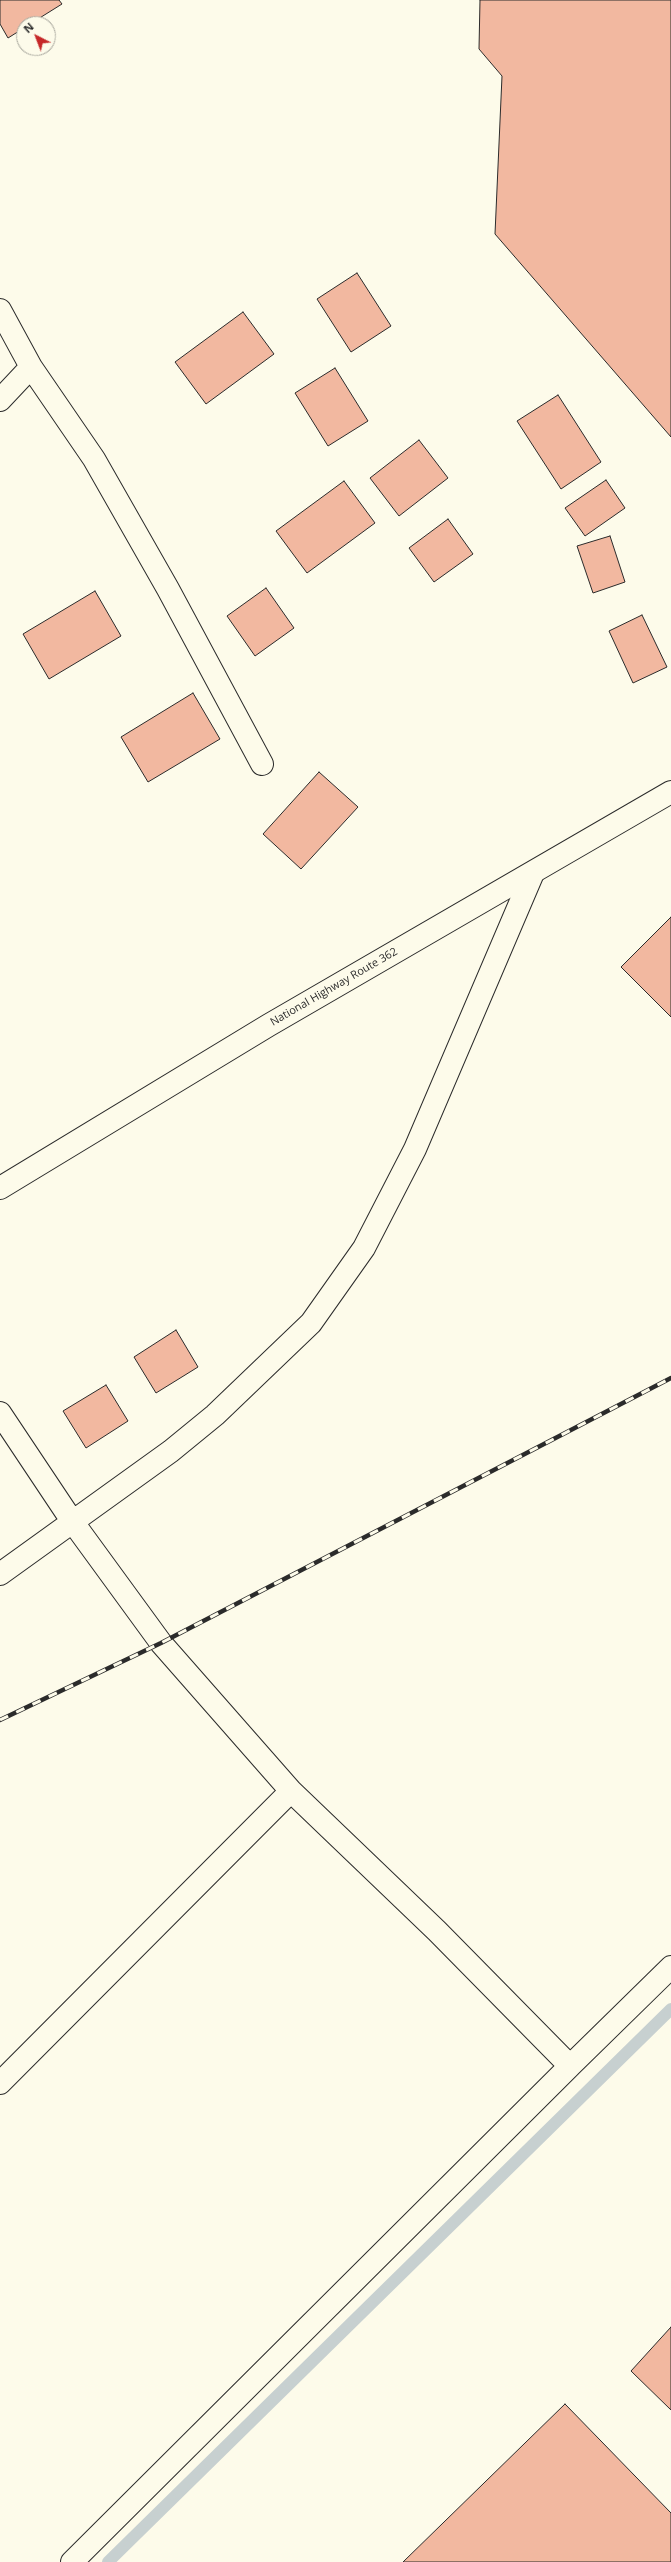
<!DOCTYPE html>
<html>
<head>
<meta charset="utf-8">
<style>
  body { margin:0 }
  #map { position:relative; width:671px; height:2562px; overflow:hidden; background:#fdfbea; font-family:"Open Sans",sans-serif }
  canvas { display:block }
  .north { position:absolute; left:16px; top:16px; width:40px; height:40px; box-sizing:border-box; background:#fdfbea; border:1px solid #a9a89e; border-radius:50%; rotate:318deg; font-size:11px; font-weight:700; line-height:16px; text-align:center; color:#2b2b2b }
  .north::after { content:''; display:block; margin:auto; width:14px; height:18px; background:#c62828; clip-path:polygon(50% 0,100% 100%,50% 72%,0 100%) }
</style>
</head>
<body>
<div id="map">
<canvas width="671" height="2562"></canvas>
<div class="north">N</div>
</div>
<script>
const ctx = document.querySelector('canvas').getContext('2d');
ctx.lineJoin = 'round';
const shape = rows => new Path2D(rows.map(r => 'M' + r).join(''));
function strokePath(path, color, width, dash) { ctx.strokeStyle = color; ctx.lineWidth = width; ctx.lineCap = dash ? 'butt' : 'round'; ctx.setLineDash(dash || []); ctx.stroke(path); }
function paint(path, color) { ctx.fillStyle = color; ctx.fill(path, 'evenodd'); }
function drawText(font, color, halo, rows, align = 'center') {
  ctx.font = font + ' "Open Sans",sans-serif'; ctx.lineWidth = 3; ctx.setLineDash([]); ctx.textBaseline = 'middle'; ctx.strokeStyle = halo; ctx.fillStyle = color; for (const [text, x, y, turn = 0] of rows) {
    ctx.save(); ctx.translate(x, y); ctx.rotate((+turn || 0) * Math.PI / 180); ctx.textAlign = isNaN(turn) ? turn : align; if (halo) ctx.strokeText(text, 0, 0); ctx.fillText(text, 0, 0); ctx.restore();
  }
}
const stream = shape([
  [108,2562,671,2009]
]);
const building = shape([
  [0,0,59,0,62,4,30,24,24,24,24,28,8,38,0,24,0,0],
  [480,0,671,0,671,437,495,234,502,76,479,49,480,0],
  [357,273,391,326,351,352,317,299,357,273],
  [243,312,274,354,206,404,175,362,243,312],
  [335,368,368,421,328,446,295,393,335,368],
  [558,395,601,462,561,489,517,421,558,395],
  [419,440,448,478,399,516,370,478,419,440],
  [606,480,625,508,585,536,565,508,606,480],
  [344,481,375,523,307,573,276,531,344,481],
  [448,519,473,554,434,582,409,548,448,519],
  [610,536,625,582,593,593,577,546,610,536],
  [266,588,294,628,255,656,227,616,266,588],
  [95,591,121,636,49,679,23,634,95,591],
  [642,615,667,667,633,683,609,631,642,615],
  [193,693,220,739,148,782,121,737,193,693],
  [319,772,358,807,301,869,263,834,319,772],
  [671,917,671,1017,621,967,671,917],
  [176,1330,198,1367,156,1393,134,1357,176,1330],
  [106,1385,128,1421,86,1448,63,1411,106,1385],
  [671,2327,671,2410,631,2371,671,2327],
  [565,2404,671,2513,671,2562,403,2562,565,2404]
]);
const minor = shape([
  [0,310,31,367,94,459,168,589,262,764],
  [0,400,31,367],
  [0,1413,72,1521,161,1643,291,1791,0,2083],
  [0,1574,171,1451,215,1415,311,1323,364,1248,415,1149,533,873],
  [291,1791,437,1931,570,2066,671,1967],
  [72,2562,570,2066]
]);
const trunk = shape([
  [0,1188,269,1025,671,792]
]);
const rail = shape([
  [0,1720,161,1643,671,1378]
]);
const streetNames = [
  ["National Highway Route 362",334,987,-30]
];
strokePath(stream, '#c7d0d0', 12);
paint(building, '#f2b8a0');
strokePath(building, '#2b2b2b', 1);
strokePath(minor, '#2b2b2b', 24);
strokePath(trunk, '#2b2b2b', 24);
strokePath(minor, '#fdfbea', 22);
strokePath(trunk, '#fdfbea', 22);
strokePath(rail, '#2b2b2b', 4.5);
strokePath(rail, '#fdfbea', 3, [9]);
drawText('11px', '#2b2b2b', '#fdfbea', streetNames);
</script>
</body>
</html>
